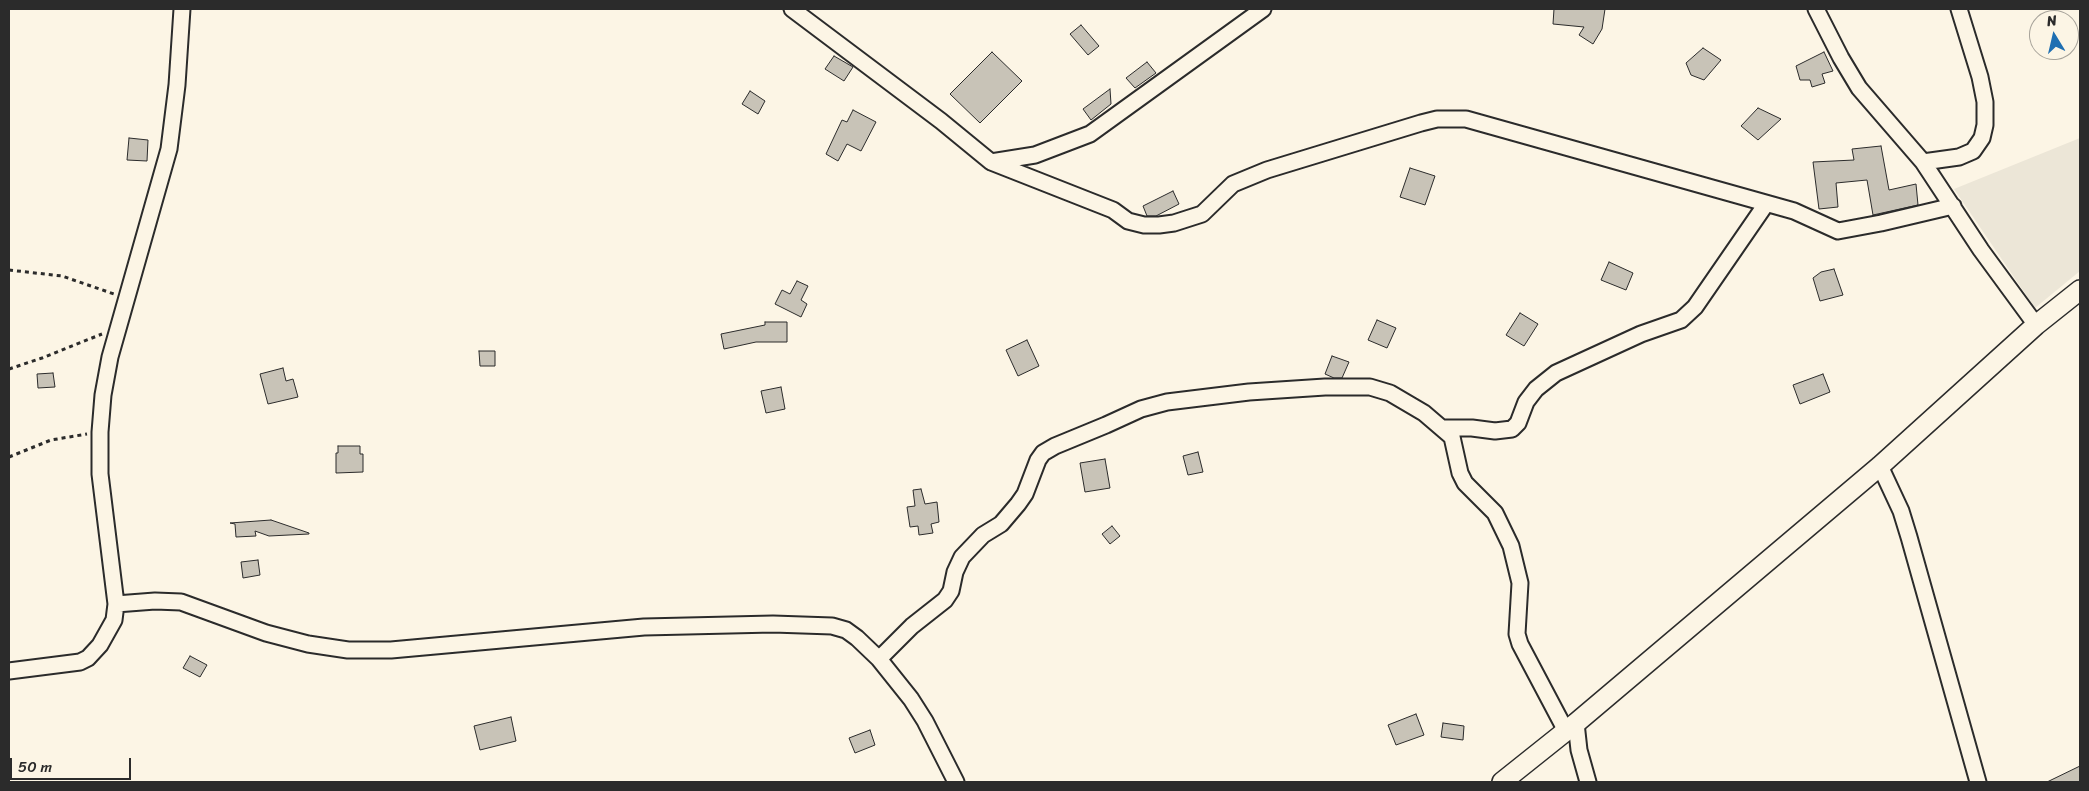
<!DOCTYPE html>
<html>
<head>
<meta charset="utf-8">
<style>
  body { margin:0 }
  #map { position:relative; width:2089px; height:791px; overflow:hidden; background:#fcf5e5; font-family:Sriracha,sans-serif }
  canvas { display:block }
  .frame { position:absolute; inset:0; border:10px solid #2b2b2b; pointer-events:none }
  .north { position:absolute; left:2029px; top:10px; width:50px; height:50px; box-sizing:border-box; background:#fcf5e5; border:1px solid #a8a49b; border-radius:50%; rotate:351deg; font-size:14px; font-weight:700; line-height:20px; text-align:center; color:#2b2b2b }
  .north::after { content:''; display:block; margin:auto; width:18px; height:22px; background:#1f6fb2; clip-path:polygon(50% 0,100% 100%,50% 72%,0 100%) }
  .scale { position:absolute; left:10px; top:758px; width:121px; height:22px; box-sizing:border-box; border:2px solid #2b2b2b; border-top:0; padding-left:6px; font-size:15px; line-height:18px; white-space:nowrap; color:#2b2b2b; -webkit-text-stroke:4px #fcf5e5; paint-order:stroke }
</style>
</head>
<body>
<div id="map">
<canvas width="2089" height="791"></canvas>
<div class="frame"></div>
<div class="north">N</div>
<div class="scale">50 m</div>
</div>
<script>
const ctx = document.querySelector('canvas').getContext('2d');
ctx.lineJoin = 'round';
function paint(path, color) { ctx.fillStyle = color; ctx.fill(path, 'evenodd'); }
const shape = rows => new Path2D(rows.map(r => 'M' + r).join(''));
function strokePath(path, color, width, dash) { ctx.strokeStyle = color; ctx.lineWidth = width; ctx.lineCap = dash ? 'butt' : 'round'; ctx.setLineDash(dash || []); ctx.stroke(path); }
const built = shape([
  [2080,138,2080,271,2035,308,1954,189]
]);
const building = shape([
  [1554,9,1605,9,1602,29,1593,44,1579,35,1584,27,1553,24,1554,9],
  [1081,25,1099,46,1088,55,1070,34,1081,25],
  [1703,48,1721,60,1704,80,1691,75,1686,63,1703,48],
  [992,52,1022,81,980,123,950,94,992,52],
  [1824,52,1833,71,1822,74,1825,83,1812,87,1810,80,1800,80,1796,66,1824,52],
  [834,56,853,67,844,81,825,69,834,56],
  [1147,62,1156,73,1135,88,1126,78,1147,62],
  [1110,89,1111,104,1091,120,1083,109,1110,89],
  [750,91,765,101,758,114,742,104,750,91],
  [1758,108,1781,119,1758,140,1741,126,1758,108],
  [853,110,876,122,861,151,847,144,838,161,826,154,842,120,847,122,853,110],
  [129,138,148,140,147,161,127,160,129,138],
  [1881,146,1889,190,1916,184,1918,205,1873,215,1867,180,1836,183,1838,207,1819,209,1813,162,1854,160,1852,149,1881,146],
  [1410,168,1435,176,1425,205,1400,197,1410,168],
  [1173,191,1179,204,1156,216,1147,216,1143,206,1173,191],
  [1609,262,1633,273,1626,290,1601,280,1609,262],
  [1834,269,1843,295,1820,301,1813,278,1821,272,1834,269],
  [797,281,808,286,801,300,807,304,801,317,775,304,782,290,790,294,797,281],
  [1520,313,1538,324,1524,346,1506,335,1520,313],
  [1377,320,1396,328,1387,348,1368,340,1377,320],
  [765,322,787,322,787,342,756,342,724,349,721,334,765,325,765,322],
  [1027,340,1039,366,1018,376,1006,350,1027,340],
  [479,351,495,351,495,366,480,366,479,351],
  [1332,356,1349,362,1342,378,1334,378,1325,374,1332,356],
  [283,368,286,381,293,379,298,397,268,404,260,374,283,368],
  [53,373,55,387,38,388,37,374,53,373],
  [1823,374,1830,392,1800,404,1793,385,1823,374],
  [781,387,785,409,766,413,761,391,781,387],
  [338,446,360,446,360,454,363,454,363,472,336,473,336,453,338,453,338,446],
  [1198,452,1203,472,1188,475,1183,456,1198,452],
  [1105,459,1110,488,1085,492,1080,463,1105,459],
  [921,489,925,504,937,502,939,522,931,524,933,533,919,535,918,526,910,527,907,507,915,506,913,490,921,489],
  [271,520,309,533,309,534,269,536,255,531,256,536,236,537,235,524,230,523,271,520],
  [1112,526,1120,536,1110,544,1102,534,1112,526],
  [258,560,260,575,243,578,241,562,258,560],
  [190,656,207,665,200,677,183,668,190,656],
  [1416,714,1424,735,1396,745,1388,725,1416,714],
  [511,717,516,741,480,750,474,726,511,717],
  [1443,723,1464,726,1463,740,1441,737,1443,723],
  [870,730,875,745,855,753,849,738,870,730],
  [2080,766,2080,782,2047,782,2080,766]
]);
const path = shape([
  [9,270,62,276,114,294],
  [9,369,42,358,102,334],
  [9,457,51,440,87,434]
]);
const minor = shape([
  [792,9,941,121,991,162,1035,155,1090,134,1263,9],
  [1816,9,1841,58,1859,88,1923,162,1981,250,2036,325],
  [991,162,1113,210,1128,221,1144,225,1159,225,1174,223,1202,214,1233,184,1267,170,1421,123,1437,119,1466,119,1794,211,1838,231,1881,223,1953,206],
  [1923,162,1959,157,1973,151,1982,138,1985,125,1985,102,1980,77,1959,9],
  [1444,428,1472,428,1495,431,1512,429,1518,423,1526,402,1536,389,1556,373,1641,334,1681,320,1695,307,1766,204],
  [1880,466,1901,511,1909,537,1978,782],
  [116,604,155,601,181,602,266,633,308,644,348,650,391,650,644,627,773,624,832,626,846,630,857,638,879,659,911,699,925,721,956,782],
  [879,659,912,626,945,600,951,591,955,572,962,557,983,535,1001,524,1018,504,1025,494,1038,460,1043,453,1055,446,1106,425,1141,409,1167,402,1249,392,1325,387,1370,387,1390,393,1424,413,1452,437,1460,473,1465,483,1495,513,1511,546,1520,583,1517,634,1520,644,1566,731],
  [9,671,80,662,88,658,100,645,114,620,116,604,100,474,100,432,103,395,110,357,169,149,177,85,182,9],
  [1576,723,1579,750,1588,782]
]);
const tertiary = shape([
  [1502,782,1576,723,1880,466,2036,325,2080,290]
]);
paint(built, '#ece6d7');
paint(building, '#c8c3b7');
strokePath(building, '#2b2b2b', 1);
strokePath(minor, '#2b2b2b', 19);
strokePath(tertiary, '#2b2b2b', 22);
strokePath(path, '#2b2b2b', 3, [4, 4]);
strokePath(minor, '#fcf5e5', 15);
strokePath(tertiary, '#fcf5e5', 19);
</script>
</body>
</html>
